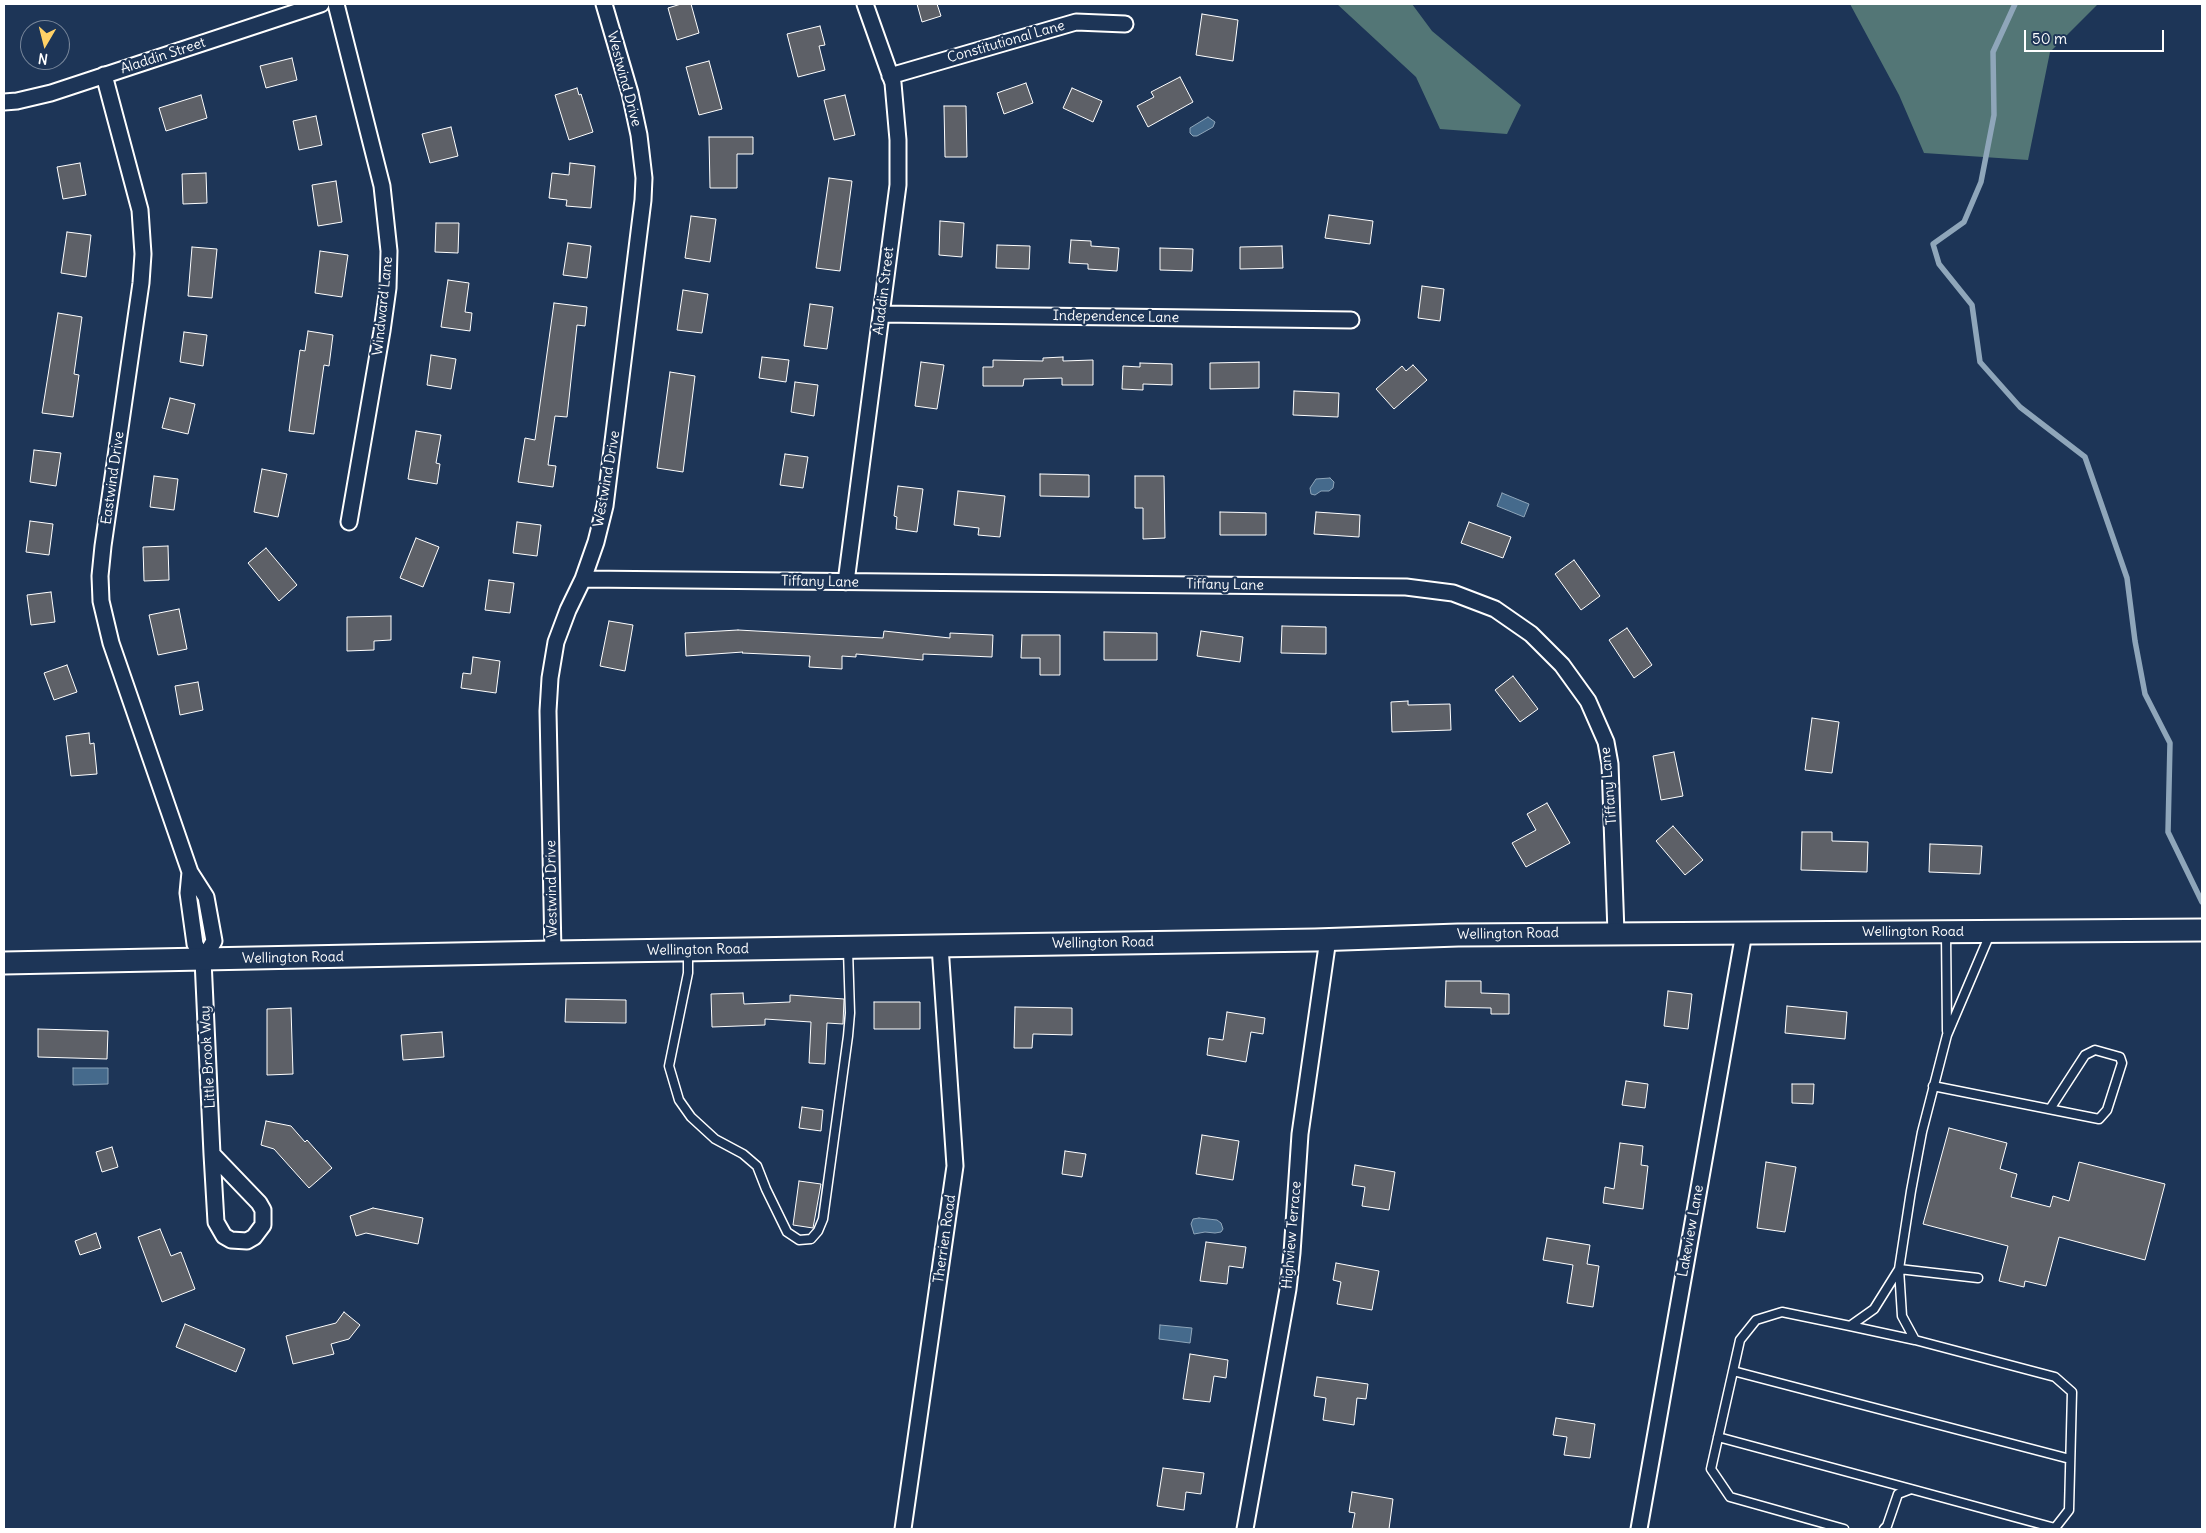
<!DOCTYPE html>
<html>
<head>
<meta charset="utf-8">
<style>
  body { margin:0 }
  #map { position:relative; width:2206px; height:1533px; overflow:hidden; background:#1d3557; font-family:Delius,sans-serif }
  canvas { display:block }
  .frame { position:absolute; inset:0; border:5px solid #fff; pointer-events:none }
  .north { position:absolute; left:20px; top:20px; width:50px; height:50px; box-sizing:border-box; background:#1d3557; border:1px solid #77869a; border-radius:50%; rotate:188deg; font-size:14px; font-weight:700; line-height:20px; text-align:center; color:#fff }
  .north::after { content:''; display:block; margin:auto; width:18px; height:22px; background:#ffd166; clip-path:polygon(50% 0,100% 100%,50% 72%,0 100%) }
  .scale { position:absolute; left:2024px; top:30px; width:140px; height:22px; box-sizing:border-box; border:2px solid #fff; border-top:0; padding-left:6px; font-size:15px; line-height:18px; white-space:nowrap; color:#fff; -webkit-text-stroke:4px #1d3557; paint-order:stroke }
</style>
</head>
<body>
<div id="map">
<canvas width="2206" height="1533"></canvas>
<div class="frame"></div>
<div class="north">N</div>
<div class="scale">50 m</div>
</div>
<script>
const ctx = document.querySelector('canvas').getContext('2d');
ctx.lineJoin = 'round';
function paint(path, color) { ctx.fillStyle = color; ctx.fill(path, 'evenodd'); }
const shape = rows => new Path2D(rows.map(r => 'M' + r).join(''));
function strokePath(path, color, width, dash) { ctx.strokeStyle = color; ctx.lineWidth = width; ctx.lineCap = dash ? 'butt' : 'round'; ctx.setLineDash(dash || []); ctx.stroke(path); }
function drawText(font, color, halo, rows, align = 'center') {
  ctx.font = font + ' Delius,sans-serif'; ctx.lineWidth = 4.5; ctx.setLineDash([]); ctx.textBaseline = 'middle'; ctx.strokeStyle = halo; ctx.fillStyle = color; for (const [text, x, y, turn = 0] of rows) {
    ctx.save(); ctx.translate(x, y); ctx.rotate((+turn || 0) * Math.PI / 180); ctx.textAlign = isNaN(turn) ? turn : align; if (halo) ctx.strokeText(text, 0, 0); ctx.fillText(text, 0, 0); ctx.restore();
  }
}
const green = shape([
  [1337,4,1412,4,1432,31,1521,105,1507,134,1440,129,1416,77],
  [1850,4,2098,4,2050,52,2028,160,1924,153,1899,95]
]);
const water = shape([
  [1208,117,1215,122,1213,127,1197,136,1193,136,1190,133,1190,128,1208,117],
  [1330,478,1334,482,1333,488,1329,491,1321,491,1315,495,1311,494,1310,488,1316,479,1330,478],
  [1502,493,1529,504,1524,517,1497,506,1502,493],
  [73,1068,108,1068,108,1084,73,1085,73,1068],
  [1199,1218,1217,1220,1221,1223,1223,1229,1221,1232,1215,1233,1205,1232,1194,1234,1191,1224,1193,1219,1199,1218],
  [1160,1325,1192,1328,1190,1343,1159,1339,1160,1325]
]);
const stream = shape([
  [2015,4,1993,52,1994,115,1981,182,1964,222,1933,244,1939,264,1972,305,1980,362,2020,407,2085,457,2127,578,2135,641,2145,694,2170,743,2168,832,2202,902]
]);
const building = shape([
  [681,4,691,4,699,33,677,40,668,8,681,4],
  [917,4,937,4,941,16,922,22,917,4],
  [1202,14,1238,20,1233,61,1196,55,1202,14],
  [820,26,825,45,819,46,825,70,798,77,787,34,820,26],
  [292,58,297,80,266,88,260,66,292,58],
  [709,61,722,109,699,115,686,67,709,61],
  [1180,77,1193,102,1148,127,1137,106,1154,97,1151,92,1180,77],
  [1026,83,1033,103,1004,114,997,93,1026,83],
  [577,88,579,95,581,94,593,132,569,140,555,95,577,88],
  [1072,88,1102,101,1093,122,1063,108,1072,88],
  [201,95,207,118,166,131,159,108,201,95],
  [845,95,855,135,834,140,824,100,845,95],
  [944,106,966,106,967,157,945,157,944,106],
  [316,116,322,145,299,150,293,121,316,116],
  [451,127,458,156,430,163,422,134,451,127],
  [709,137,753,137,753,154,737,154,737,188,710,188,709,137],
  [80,163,86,195,63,199,57,167,80,163],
  [570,163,595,166,591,208,566,206,567,200,549,198,552,173,569,175,570,163],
  [206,173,207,203,183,204,182,174,206,173],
  [829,178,852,181,840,271,816,268,829,178],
  [336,181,342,222,318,226,312,185,336,181],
  [1329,215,1373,221,1370,244,1325,238,1329,215],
  [691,216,716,219,710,262,685,258,691,216],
  [940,221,964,223,962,257,939,255,940,221],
  [436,223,459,223,458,253,435,252,436,223],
  [67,232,91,235,86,277,61,273,67,232],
  [1071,240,1091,241,1091,246,1119,248,1117,271,1088,269,1088,264,1069,263,1071,240],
  [568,243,591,246,587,278,563,275,568,243],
  [997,245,1030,246,1029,269,996,268,997,245],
  [1282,246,1283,268,1240,269,1240,247,1282,246],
  [192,247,217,249,212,298,188,296,192,247],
  [1160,248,1193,249,1192,271,1160,270,1160,248],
  [320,251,348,255,342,297,315,293,320,251],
  [448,280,469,283,465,312,472,313,470,331,441,327,448,280],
  [1422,286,1444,289,1440,321,1418,318,1422,286],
  [683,290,708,294,702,333,677,330,683,290],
  [554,303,587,307,585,326,577,325,567,417,555,416,548,465,556,466,553,487,518,482,525,438,535,440,554,303],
  [810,304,833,307,827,349,804,346,810,304],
  [58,313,82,317,74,374,79,375,73,417,42,413,58,313],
  [308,331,333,335,329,366,324,365,314,434,289,431,300,350,305,351,308,331],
  [184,332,207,335,203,366,180,362,184,332],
  [431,355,456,359,451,389,427,385,431,355],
  [762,357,789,360,786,382,759,378,762,357],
  [1063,357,1063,361,1093,360,1093,385,1062,385,1062,378,1024,379,1023,386,983,386,983,367,993,367,993,360,1043,361,1043,358,1063,357],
  [921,362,944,365,937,409,915,406,921,362],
  [1259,362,1259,388,1210,389,1210,363,1259,362],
  [1140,363,1172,364,1172,385,1143,384,1143,390,1122,389,1123,366,1140,367,1140,363],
  [1413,365,1427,380,1394,409,1376,389,1402,366,1406,371,1413,365],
  [670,372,695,376,683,472,657,468,670,372],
  [795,382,818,385,814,416,791,412,795,382],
  [1294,391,1339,393,1338,417,1293,415,1294,391],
  [170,398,195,404,188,434,162,428,170,398],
  [416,431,441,435,436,463,440,464,437,484,408,479,416,431],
  [34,450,61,453,56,486,30,482,34,450],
  [785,454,808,457,803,488,780,485,785,454],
  [262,469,287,474,278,517,254,512,262,469],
  [1040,474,1089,475,1089,497,1040,496,1040,474],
  [154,476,178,479,174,510,150,507,154,476],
  [1135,476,1164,476,1165,538,1143,539,1143,508,1135,508,1135,476],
  [898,486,923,489,917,532,896,529,897,517,894,516,898,486],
  [958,491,1005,496,1000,537,978,535,979,528,954,525,958,491],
  [1220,512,1266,513,1266,535,1220,535,1220,512],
  [1316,512,1360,515,1359,537,1314,534,1316,512],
  [30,521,53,524,49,555,26,552,30,521],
  [517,522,541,525,537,556,513,553,517,522],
  [1469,522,1511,537,1503,558,1461,543,1469,522],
  [416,538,439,547,423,587,400,578,416,538],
  [168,546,169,580,144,581,143,547,168,546],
  [266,548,297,585,279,601,248,563,266,548],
  [1574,560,1600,596,1581,610,1555,574,1574,560],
  [489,580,514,583,510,613,485,610,489,580],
  [51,592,55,622,31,625,27,595,51,592],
  [179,609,187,649,158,655,149,615,179,609],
  [391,616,391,640,374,641,374,650,347,651,347,617,391,616],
  [609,621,633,625,625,671,600,666,609,621],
  [1282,626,1326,627,1326,654,1281,653,1282,626],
  [1627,628,1652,665,1634,678,1609,640,1627,628],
  [738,630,883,638,884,631,950,638,950,633,993,635,992,657,923,654,923,660,856,654,856,657,842,656,842,669,809,667,810,656,742,653,743,652,686,656,685,633,738,630],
  [1201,631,1243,637,1240,662,1197,656,1201,631],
  [1104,632,1157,633,1157,660,1104,660,1104,632],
  [1022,635,1060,635,1060,675,1040,675,1040,658,1021,658,1022,635],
  [473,657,500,661,496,693,461,688,463,673,471,674,473,657],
  [67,665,77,692,54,700,44,673,67,665],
  [1513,676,1538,709,1520,722,1495,690,1513,676],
  [198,682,203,710,180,715,175,686,198,682],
  [1408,701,1408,705,1450,704,1451,730,1392,732,1391,702,1408,701],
  [1812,718,1839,722,1832,773,1805,770,1812,718],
  [89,733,90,744,94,743,97,774,71,776,66,736,89,733],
  [1674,752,1683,796,1661,800,1653,756,1674,752],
  [1547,803,1570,843,1526,867,1512,843,1536,830,1527,814,1547,803],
  [1673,826,1703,860,1685,875,1656,841,1673,826],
  [1802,832,1832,832,1832,841,1868,842,1867,872,1801,870,1802,832],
  [1930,844,1982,846,1980,874,1929,872,1930,844],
  [1446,981,1481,981,1481,993,1509,994,1509,1014,1491,1014,1491,1008,1445,1007,1446,981],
  [1668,991,1692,994,1688,1029,1664,1026,1668,991],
  [743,993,744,1004,790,1002,790,995,844,999,843,1024,827,1023,825,1064,809,1063,811,1022,765,1019,765,1025,712,1027,711,994,743,993],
  [566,999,626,1000,626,1023,565,1022,566,999],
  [874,1002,920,1002,920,1029,874,1029,874,1002],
  [1787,1006,1847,1012,1845,1039,1785,1033,1787,1006],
  [1015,1007,1072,1008,1072,1035,1033,1034,1032,1048,1014,1048,1015,1007],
  [291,1008,293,1074,267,1075,267,1009,291,1008],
  [1227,1012,1265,1018,1263,1034,1251,1032,1246,1062,1207,1055,1209,1038,1223,1040,1227,1012],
  [38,1029,108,1031,107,1059,38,1057,38,1029],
  [442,1032,444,1057,403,1060,401,1035,442,1032],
  [1626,1081,1648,1084,1645,1108,1622,1105,1626,1081],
  [1792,1084,1814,1084,1813,1104,1792,1103,1792,1084],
  [802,1107,823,1110,821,1131,799,1128,802,1107],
  [266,1121,291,1126,305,1142,307,1140,332,1168,309,1188,274,1149,261,1145,266,1121],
  [1949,1128,2007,1143,2000,1169,2017,1174,2011,1197,2050,1207,2053,1196,2069,1201,2079,1162,2165,1184,2145,1260,2059,1237,2046,1286,2025,1281,2024,1287,1999,1281,2008,1246,1923,1224,1949,1128],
  [1202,1135,1239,1141,1233,1180,1196,1174,1202,1135],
  [1620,1143,1643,1146,1641,1165,1648,1166,1643,1209,1603,1203,1605,1187,1614,1189,1620,1143],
  [112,1147,118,1167,102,1172,96,1152,112,1147],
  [1065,1151,1086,1154,1082,1177,1062,1174,1065,1151],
  [1766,1162,1796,1167,1785,1232,1757,1228,1766,1162],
  [1355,1165,1395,1172,1389,1210,1362,1206,1365,1187,1352,1185,1355,1165],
  [799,1181,821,1184,813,1228,793,1225,799,1181],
  [373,1208,423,1218,418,1244,366,1233,356,1236,350,1216,373,1208],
  [160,1229,171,1256,181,1252,195,1289,162,1302,138,1237,160,1229],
  [96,1233,101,1248,80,1255,75,1241,96,1233],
  [1547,1238,1590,1245,1587,1264,1599,1266,1593,1307,1567,1303,1573,1265,1543,1260,1547,1238],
  [1206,1242,1246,1247,1243,1268,1229,1266,1227,1284,1200,1281,1206,1242],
  [1336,1263,1379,1271,1372,1310,1337,1304,1341,1282,1333,1280,1336,1263],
  [344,1312,360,1325,349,1339,331,1344,334,1354,293,1364,286,1336,336,1323,344,1312],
  [185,1324,245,1349,236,1372,176,1347,185,1324],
  [1190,1354,1228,1360,1226,1378,1214,1376,1210,1402,1183,1399,1190,1354],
  [1317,1377,1368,1384,1366,1399,1357,1398,1354,1425,1323,1420,1326,1398,1314,1396,1317,1377],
  [1556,1418,1595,1424,1590,1458,1564,1455,1567,1437,1553,1435,1556,1418],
  [1163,1468,1204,1473,1201,1494,1186,1492,1184,1510,1157,1506,1163,1468],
  [1352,1492,1393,1499,1389,1529,1352,1529,1355,1513,1349,1512,1352,1492]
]);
const lane = shape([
  [1946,932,1947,1031],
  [688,952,688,973,669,1066,679,1100,691,1117,715,1139,743,1154,757,1166,766,1189,787,1232,799,1240,811,1239,818,1231,823,1219,848,1036,850,1013,848,950],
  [1933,1086,2099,1119,2107,1110,2122,1063,2120,1057,2095,1050,2085,1055,2050,1109],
  [1899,1269,1978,1278],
  [1850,1326,1915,1340],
  [1733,1371,2070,1459],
  [1718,1437,1911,1489],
  [1844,1529,1730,1497,1711,1469,1740,1340,1756,1320,1782,1312,1850,1326,1874,1309,1899,1269],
  [1884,1529,1887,1526,1898,1494,1911,1489,2055,1528,2069,1510,2072,1392,2055,1377,1915,1340,1902,1316,1899,1269,1911,1191,1922,1132,1947,1035,1990,934]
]);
const street = shape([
  [336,4,382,186,389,251,388,288,382,331,349,522],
  [104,75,140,210,143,254,141,283,103,546,100,576,101,601,111,643,190,872,206,897,214,941,203,960],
  [890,76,1076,22,1125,24],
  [4,102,17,101,51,93,321,4],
  [881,314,1351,320],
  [583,579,1406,587,1453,593,1495,609,1531,634,1562,665,1588,701,1606,742,1610,764,1616,933],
  [846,582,898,185,898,140,893,83,865,4],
  [190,872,188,893,195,944,203,960,212,1154,216,1222,224,1236,231,1240,247,1241,254,1237,263,1225,263,1210,259,1203,212,1154],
  [553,952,548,711,550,678,556,642,568,610,583,579,596,542,605,506,643,200,644,178,639,135,630,93,604,4],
  [903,1529,955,1166,940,946],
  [1245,1529,1288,1289,1292,1253,1300,1134,1328,939],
  [1639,1529,1744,933]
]);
const secondary = shape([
  [4,963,553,952,1315,940,1458,935,2202,930]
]);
const streetNames = [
  ["Constitutional Lane",1006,42,-16],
  ["Aladdin Street",163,56,-18],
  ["Westwind Drive",624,79,75],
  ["Aladdin Street",884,291,-83],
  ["Windward Lane",383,306,-84],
  ["Independence Lane",1116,317,1],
  ["Eastwind Drive",113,478,-82],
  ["Westwind Drive",607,479,-80],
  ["Tiffany Lane",820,582,1],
  ["Tiffany Lane",1225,585,1],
  ["Tiffany Lane",1609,786,-95],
  ["Westwind Drive",552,889,-91],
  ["Wellington Road",1913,932],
  ["Wellington Road",1508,934,-1],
  ["Wellington Road",1103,943,-1],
  ["Wellington Road",698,950,-1],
  ["Wellington Road",293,958,-1],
  ["Little Brook Way",208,1057,-93],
  ["Lakeview Lane",1691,1231,-80],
  ["Highview Terrace",1292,1235,-85],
  ["Therrien Road",945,1239,-82]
];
paint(green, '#537676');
paint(water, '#456a8c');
strokePath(water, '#8fa6ba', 1);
strokePath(stream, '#8fa6ba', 5.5);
paint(building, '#5d6067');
strokePath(building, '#fff', 1);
strokePath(lane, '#fff', 11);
strokePath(street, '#fff', 19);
strokePath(secondary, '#fff', 25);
strokePath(lane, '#1d3557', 8);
strokePath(street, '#1d3557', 15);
strokePath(secondary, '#1d3557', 21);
drawText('14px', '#fff', '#1d3557', streetNames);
</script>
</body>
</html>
